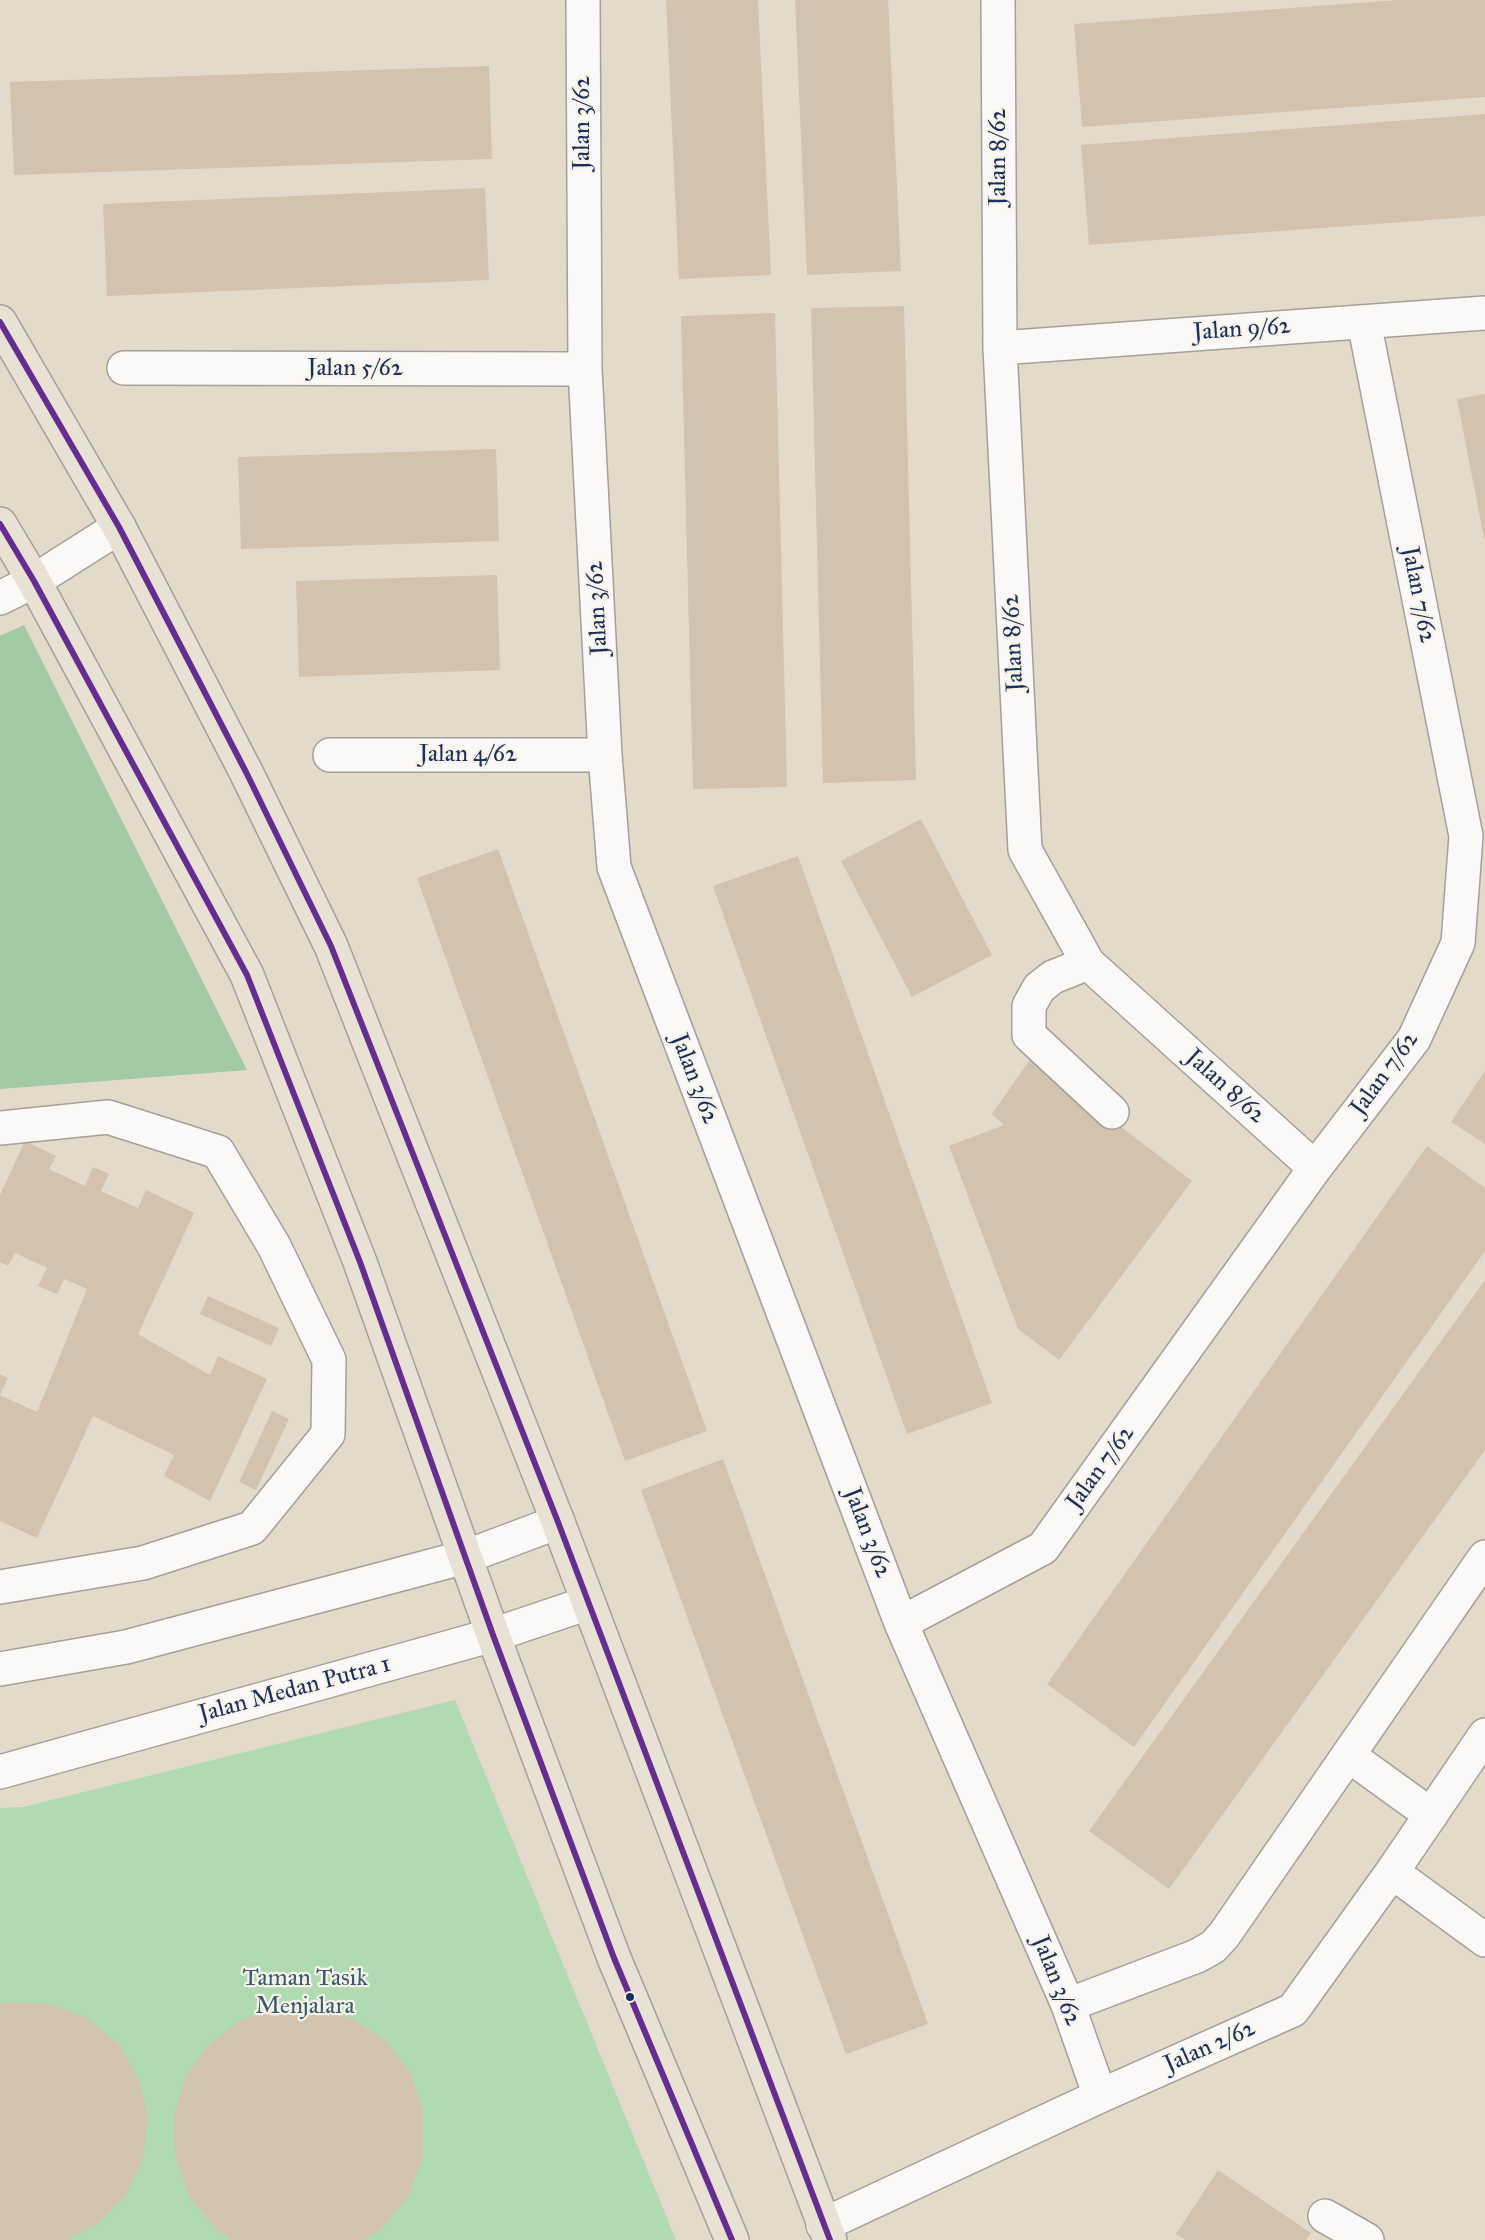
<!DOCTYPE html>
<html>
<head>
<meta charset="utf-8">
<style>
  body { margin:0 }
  canvas { display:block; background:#e4dac9 }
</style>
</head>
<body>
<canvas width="1485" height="2240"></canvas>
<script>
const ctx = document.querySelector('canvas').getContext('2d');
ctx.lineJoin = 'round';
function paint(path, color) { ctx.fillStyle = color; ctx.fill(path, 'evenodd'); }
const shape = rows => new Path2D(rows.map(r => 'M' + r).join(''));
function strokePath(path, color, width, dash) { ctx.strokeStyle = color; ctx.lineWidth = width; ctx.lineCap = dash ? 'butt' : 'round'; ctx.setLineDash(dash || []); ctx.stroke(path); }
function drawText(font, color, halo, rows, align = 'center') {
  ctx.font = font + ' "IM FELL Great Primer",serif'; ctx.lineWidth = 4.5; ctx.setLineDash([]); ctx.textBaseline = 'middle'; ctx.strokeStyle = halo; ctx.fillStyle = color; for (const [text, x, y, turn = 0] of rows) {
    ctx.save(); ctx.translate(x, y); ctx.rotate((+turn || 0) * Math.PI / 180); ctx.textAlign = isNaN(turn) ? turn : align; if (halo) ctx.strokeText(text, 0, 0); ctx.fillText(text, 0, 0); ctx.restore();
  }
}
const green = shape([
  [455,1700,676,2240,0,2240,0,1808,23,1807]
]);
const forest = shape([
  [24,625,247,1070,0,1089,0,636]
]);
const building = shape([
  [666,0,758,0,771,275,679,279],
  [795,0,888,0,901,271,807,275],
  [1398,0,1485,0,1485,97,1082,127,1074,24],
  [489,66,492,159,14,175,10,82],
  [1485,114,1485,216,1089,245,1081,145],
  [485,188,489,280,107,296,103,204],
  [904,306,916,780,823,783,811,308],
  [775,313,787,787,693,789,681,316],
  [1485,394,1485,538,1484,538,1457,399],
  [496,449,499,541,241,549,238,457],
  [497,575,500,670,299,677,296,581],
  [921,819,992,955,912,997,841,861],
  [498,849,707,1431,625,1461,417,878],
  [798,856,992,1403,907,1434,713,886],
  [1031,1058,1192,1181,1059,1360,1018,1329,949,1146,1004,1125,992,1114],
  [1485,1071,1485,1144,1451,1122],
  [25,1141,56,1156,49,1169,85,1186,93,1167,109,1174,101,1191,138,1208,146,1190,194,1213,138,1334,210,1375,218,1356,267,1379,210,1501,164,1476,174,1455,93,1416,37,1538,0,1521,0,1374,8,1378,0,1395,37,1412,87,1289,64,1279,57,1294,38,1286,47,1268,15,1253,8,1266,0,1262,0,1195],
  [1427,1146,1485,1188,1485,1251,1134,1747,1047,1684],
  [1485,1280,1485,1450,1169,1889,1089,1831],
  [208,1296,279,1328,271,1346,200,1314],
  [272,1411,289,1419,256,1490,239,1482],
  [723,1459,928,2024,846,2054,641,1490],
  [9,2002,50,2004,87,2018,119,2044,139,2080,148,2119,143,2159,126,2195,98,2224,66,2240,0,2240,0,2005],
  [316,2007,354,2019,387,2042,411,2074,423,2112,423,2156,408,2197,380,2231,364,2240,233,2240,218,2231,190,2198,175,2157,174,2117,185,2078,208,2045,240,2021,277,2008],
  [1218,2170,1311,2233,1306,2240,1185,2240,1176,2234]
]);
const minor = shape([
  [583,0,585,369,605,755,614,867,901,1623,1068,2005,1100,2096],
  [998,0,1000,348,1025,850,1088,963,1315,1168],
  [1000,348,1485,313],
  [124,368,585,369],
  [0,598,34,581,119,527],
  [330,755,605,755],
  [1088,963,1053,977,1039,988,1029,1006,1029,1035,1112,1112],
  [0,1128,108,1117,218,1152,274,1246,329,1360,328,1434,252,1528,143,1563,0,1587],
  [901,1623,1043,1548,1315,1168,1414,1039,1458,943,1466,836,1364,322],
  [0,1669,126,1647,465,1557,558,1522],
  [1348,1755,1431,1815],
  [0,1772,493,1635,588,1603],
  [1392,1872,1485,1940],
  [1068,2005,1197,1956,1213,1947,1224,1935,1485,1557],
  [1325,2216,1367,2240],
  [823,2225,1100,2096,1293,2010,1392,1872,1485,1735]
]);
const major = shape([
  [0,322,119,527,246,772,331,946,558,1522,830,2240],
  [0,524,34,581,247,975,360,1262,493,1635,614,1958,732,2240]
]);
const bus1 = shape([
  [0,322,119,527,246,772,331,946,558,1522,830,2240],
  [0,524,34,581,247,975,360,1262,493,1635,614,1958,732,2240]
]);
const markers = [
  [630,1997,5,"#1b2f5e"]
];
const streetNames = [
  ["Jalan 3/62",583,123,-90],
  ["Jalan 8/62",999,157,-90],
  ["Jalan 9/62",1242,330,-4],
  ["Jalan 5/62",355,369],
  ["Jalan 7/62",1418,595,79],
  ["Jalan 3/62",598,608,-93],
  ["Jalan 8/62",1014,643,-93],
  ["Jalan 4/62",468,755],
  ["Jalan 7/62",1385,1074,-54],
  ["Jalan 3/62",694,1079,69],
  ["Jalan 8/62",1225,1087,42],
  ["Jalan 7/62",1101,1468,-54],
  ["Jalan 3/62",867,1533,69],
  ["Jalan Medan Putra 1",295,1690,-15],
  ["Jalan 3/62",1056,1981,68],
  ["Jalan 2/62",1210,2047,-24]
];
const parkNames = [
  ["Taman Tasik",305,1979],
  ["Menjalara",305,2007]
];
paint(green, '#b0dbb2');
paint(forest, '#a2caa4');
paint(building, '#d2c3af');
strokePath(minor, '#a3a09c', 36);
strokePath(major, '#a3a09c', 36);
strokePath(minor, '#fbf9f7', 33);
strokePath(major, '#e8e1d4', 33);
strokePath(bus1, '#662d91', 6);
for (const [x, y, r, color] of markers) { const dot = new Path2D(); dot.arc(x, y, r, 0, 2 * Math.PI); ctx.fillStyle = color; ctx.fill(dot); strokePath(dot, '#f7f3e8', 2); }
drawText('24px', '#1b2f5e', '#f7f3e8', streetNames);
drawText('24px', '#365a6e', '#f7f3e8', parkNames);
</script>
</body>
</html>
